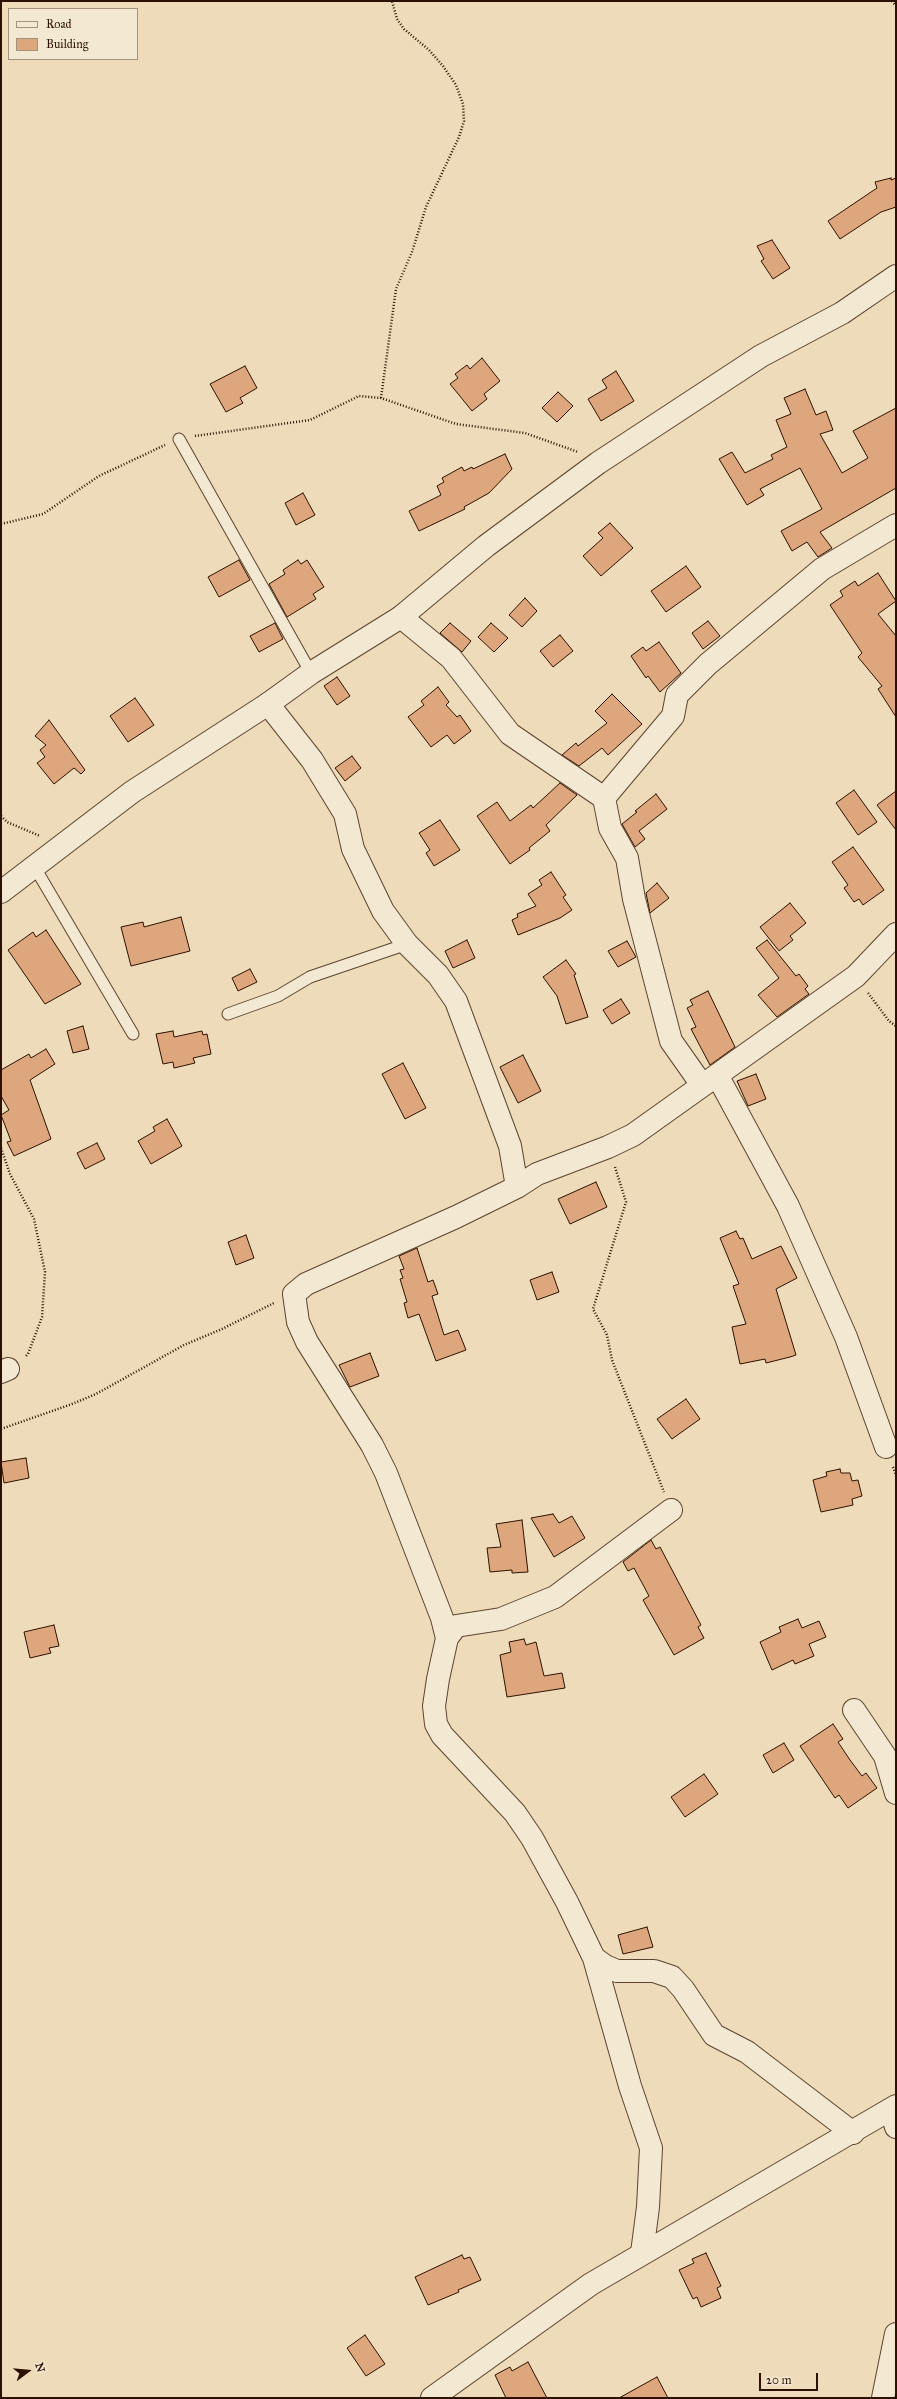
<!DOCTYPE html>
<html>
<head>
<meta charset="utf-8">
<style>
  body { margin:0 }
  #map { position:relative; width:897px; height:2399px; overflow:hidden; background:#eddbba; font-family:"IM FELL Great Primer",serif }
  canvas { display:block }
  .frame { position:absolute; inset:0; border:2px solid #2d1100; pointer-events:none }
  .legend { position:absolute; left:8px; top:8px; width:130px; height:52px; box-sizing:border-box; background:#f3e8d2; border:1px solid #a4927e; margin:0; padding:5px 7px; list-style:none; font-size:12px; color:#2d1100 }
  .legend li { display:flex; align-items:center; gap:8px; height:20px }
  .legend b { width:20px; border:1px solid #a4927e }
  .north { position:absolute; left:8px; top:2351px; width:40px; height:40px; -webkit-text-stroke:3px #f3e8d2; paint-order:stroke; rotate:74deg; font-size:11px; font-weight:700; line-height:16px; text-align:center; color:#2d1100 }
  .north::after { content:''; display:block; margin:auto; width:14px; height:18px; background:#2d1100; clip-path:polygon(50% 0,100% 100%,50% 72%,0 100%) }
  .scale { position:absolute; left:759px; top:2373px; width:59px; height:18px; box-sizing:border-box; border:2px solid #2d1100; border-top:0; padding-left:5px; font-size:12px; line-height:14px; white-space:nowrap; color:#2d1100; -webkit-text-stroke:3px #f3e8d2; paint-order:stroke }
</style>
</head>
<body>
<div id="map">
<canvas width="897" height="2399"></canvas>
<div class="frame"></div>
<ul class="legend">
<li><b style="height:5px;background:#f3e8d2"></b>Road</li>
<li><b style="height:11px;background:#dda67d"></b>Building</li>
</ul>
<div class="north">N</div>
<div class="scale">20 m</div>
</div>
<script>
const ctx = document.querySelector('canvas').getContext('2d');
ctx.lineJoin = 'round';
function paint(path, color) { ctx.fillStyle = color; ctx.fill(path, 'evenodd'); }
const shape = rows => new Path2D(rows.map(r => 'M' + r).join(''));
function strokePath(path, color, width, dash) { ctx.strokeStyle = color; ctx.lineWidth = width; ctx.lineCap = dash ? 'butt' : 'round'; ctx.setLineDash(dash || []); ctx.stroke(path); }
const building = shape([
  [891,178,891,180,896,178,896,207,881,212,840,239,828,221,877,188,875,182,891,178],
  [772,240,790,268,773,279,761,261,764,259,757,246,772,240],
  [482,358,500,381,484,394,487,399,472,411,450,384,458,378,455,374,467,365,470,369,482,358],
  [245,366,257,388,240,398,243,403,226,412,210,384,245,366],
  [616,371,634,401,601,421,588,399,607,388,602,380,616,371],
  [805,389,816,415,826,411,833,430,820,434,842,473,868,458,853,431,896,408,896,488,820,532,832,548,818,557,807,542,792,551,781,531,822,509,800,468,760,489,764,495,747,505,719,459,732,452,745,473,773,459,771,455,787,447,776,420,791,414,784,398,805,389],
  [558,392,573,406,557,422,542,408,558,392],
  [505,454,512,469,489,493,464,507,465,509,419,531,409,511,441,495,437,486,444,482,442,478,462,467,464,471,472,467,473,469,505,454],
  [303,493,315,515,296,525,285,503,303,493],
  [610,523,633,548,601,576,583,556,603,538,598,533,610,523],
  [239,560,250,580,219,597,208,577,239,560],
  [298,560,301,564,307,560,324,587,313,594,316,599,287,617,269,584,285,574,283,570,298,560],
  [686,566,701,587,666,612,651,591,686,566],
  [878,573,896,601,878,614,896,636,896,717,878,689,882,686,858,657,862,653,830,605,843,596,840,591,855,581,858,586,878,573],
  [525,598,537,611,522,627,509,615,525,598],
  [708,621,720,636,703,649,692,633,708,621],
  [275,623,283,639,259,652,250,636,275,623],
  [450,623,471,641,462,652,440,633,450,623],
  [491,623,508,638,494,652,478,637,491,623],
  [560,635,573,651,553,667,540,651,560,635],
  [659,642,681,673,660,692,648,676,646,678,631,656,643,647,646,651,659,642],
  [337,677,350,696,337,705,324,686,337,677],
  [438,687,449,702,446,705,457,717,460,715,471,731,454,744,447,735,431,747,408,717,424,705,421,701,438,687],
  [612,694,642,724,608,755,602,748,579,766,562,755,576,743,578,746,607,723,595,711,612,694],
  [135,698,154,725,128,742,110,716,135,698],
  [49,720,85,770,81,774,74,768,54,784,37,763,45,757,40,750,46,745,35,736,49,720],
  [352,756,361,768,345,781,335,768,352,756],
  [560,783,577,795,546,825,550,831,529,848,530,850,510,864,477,816,497,802,510,821,531,805,533,808,560,783],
  [854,790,877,822,858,835,836,803,854,790],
  [896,791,896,830,877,805,896,791],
  [656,794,667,809,639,831,645,839,635,847,622,824,637,812,635,811,656,794],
  [440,820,460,850,434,866,426,853,430,850,419,833,440,820],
  [853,847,884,890,863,905,859,899,854,902,844,888,848,885,832,862,853,847],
  [551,872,566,895,563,897,572,910,560,918,518,935,512,920,518,917,517,914,536,906,528,894,542,885,539,880,551,872],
  [657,883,669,898,650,913,646,893,657,883],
  [790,903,806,923,790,936,793,940,779,951,760,927,790,903],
  [181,917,190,951,131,966,121,927,143,922,144,927,181,917],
  [46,930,81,984,45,1004,8,950,33,932,36,937,46,930],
  [467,940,475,958,453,968,445,951,467,940],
  [767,940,796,976,799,974,808,986,805,989,809,994,777,1017,758,995,779,978,756,948,767,940],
  [627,941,636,957,618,967,608,951,627,941],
  [566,960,576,974,574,975,588,1017,566,1024,557,996,543,977,566,960],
  [250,969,257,982,238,991,232,978,250,969],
  [708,991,735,1047,710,1065,691,1029,696,1027,687,1008,693,1005,690,1000,708,991],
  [621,999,630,1013,612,1024,603,1010,621,999],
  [83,1026,89,1049,73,1053,67,1031,83,1026],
  [173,1031,174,1037,202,1031,203,1035,207,1034,211,1054,193,1058,195,1063,174,1068,173,1062,163,1064,156,1034,173,1031],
  [46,1049,55,1064,30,1080,51,1139,14,1156,7,1142,11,1141,1,1115,9,1110,1,1096,1,1070,29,1054,31,1058,46,1049],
  [523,1055,541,1091,518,1103,500,1067,523,1055],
  [403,1063,426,1108,405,1119,382,1074,403,1063],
  [756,1074,766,1099,748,1106,737,1081,756,1074],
  [167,1119,182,1146,151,1164,138,1141,155,1131,153,1127,167,1119],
  [97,1143,105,1159,85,1169,77,1153,97,1143],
  [596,1182,607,1207,570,1224,558,1199,596,1182],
  [736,1231,740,1239,743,1238,752,1259,781,1246,797,1278,776,1289,796,1355,790,1357,766,1363,765,1359,740,1364,732,1327,746,1324,733,1286,739,1284,720,1238,736,1231],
  [246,1235,254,1258,236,1265,228,1242,246,1235],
  [417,1248,428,1282,433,1280,438,1294,432,1296,444,1335,458,1330,466,1350,436,1361,419,1314,408,1318,404,1303,407,1302,400,1279,403,1278,400,1270,404,1269,399,1256,417,1248],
  [552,1272,559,1292,537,1300,530,1280,552,1272],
  [370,1353,379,1376,350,1387,339,1365,370,1353],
  [686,1399,700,1419,672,1439,657,1419,686,1399],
  [26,1458,29,1478,4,1483,1,1462,26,1458],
  [840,1469,841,1473,850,1473,852,1481,858,1480,862,1496,852,1499,853,1505,821,1512,813,1480,827,1476,826,1472,840,1469],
  [553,1514,559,1523,572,1516,585,1538,554,1557,531,1518,553,1514],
  [522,1520,528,1572,512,1573,512,1570,490,1572,487,1548,501,1547,496,1524,522,1520],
  [651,1540,656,1549,660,1547,701,1625,698,1627,704,1638,674,1655,643,1600,649,1596,634,1568,628,1571,623,1562,651,1540],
  [798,1619,802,1628,819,1621,826,1637,809,1644,814,1656,795,1664,793,1660,772,1670,760,1642,781,1632,779,1627,798,1619],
  [54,1625,59,1646,49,1648,51,1653,30,1658,24,1632,54,1625],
  [524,1639,526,1645,536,1642,544,1676,562,1673,565,1688,507,1697,500,1655,511,1652,509,1642,524,1639],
  [833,1724,843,1739,838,1742,850,1760,862,1776,866,1773,877,1788,848,1808,839,1795,835,1798,800,1746,833,1724],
  [784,1743,794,1760,773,1773,763,1755,784,1743],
  [704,1774,718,1794,685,1817,671,1797,704,1774],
  [647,1927,653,1947,623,1954,618,1935,647,1927],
  [706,2253,721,2286,717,2288,721,2298,701,2307,697,2297,693,2299,679,2270,694,2263,692,2259,706,2253],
  [462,2255,464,2259,470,2257,481,2280,458,2290,459,2292,428,2305,415,2277,462,2255],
  [365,2335,385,2364,366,2376,347,2348,365,2335],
  [528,2362,547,2398,506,2398,495,2375,510,2367,512,2371,528,2362],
  [657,2377,668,2398,619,2398,657,2377]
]);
const path = shape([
  [892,1,896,6],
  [381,398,396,289,412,252,426,207,459,137,464,121,463,104,456,85,443,66,429,50,404,29,397,19,392,1],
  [195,436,310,420,359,396,381,398,456,424,525,433,578,452],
  [1,524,43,514,99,476,165,445],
  [1,816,7,822,40,836],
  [868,993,889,1021,896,1026],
  [1,1148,10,1174,34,1219,45,1272,42,1317,28,1354,25,1357],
  [615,1167,626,1202,593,1309,607,1335,612,1360,664,1492],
  [1,1429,72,1404,96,1394,184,1345,222,1329,274,1303],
  [893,1467,896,1475]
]);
const service = shape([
  [179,439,311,673],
  [34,866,133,1034],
  [228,1014,278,996,310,977,407,944]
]);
const minor = shape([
  [401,617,451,658,510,734,604,798],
  [268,704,312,760,345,814,353,849,383,911,407,944,438,975,456,1001,510,1146,517,1187],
  [717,1075,788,1206,846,1337,886,1447],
  [702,1085,671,1041,634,899,627,858,610,828,604,798,673,716,677,695,708,664,822,569,896,525],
  [1,1372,8,1369],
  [447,1638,456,1626,501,1619,555,1597,671,1510],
  [854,1710,885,1756,896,1793],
  [594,1958,630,2086,651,2148,648,2207,642,2253],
  [891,2110,896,2127],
  [853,2133,747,2052,714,2035,683,1989,672,1977,654,1971,617,1971,605,1966,594,1958,567,1902,532,1838,515,1813,442,1735,436,1724,434,1706,438,1679,447,1638,442,1618,386,1473,372,1445,307,1342,298,1322,294,1294,306,1284,456,1217,517,1187,537,1174,608,1147,633,1135,856,976,896,934],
  [883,2398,896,2334]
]);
const tertiary = shape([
  [1,892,132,792,268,704,311,673,401,617,486,546,598,463,761,356,842,313,896,276],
  [432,2398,591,2284,896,2106]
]);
paint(building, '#dda67d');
strokePath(building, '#2d1100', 1);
strokePath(service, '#5d442e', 13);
strokePath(minor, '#5d442e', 24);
strokePath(tertiary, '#5d442e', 24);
strokePath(path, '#2d1100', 2.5, [1, 2]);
strokePath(service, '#f3e8d2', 11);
strokePath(minor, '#f3e8d2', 22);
strokePath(tertiary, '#f3e8d2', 22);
</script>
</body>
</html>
